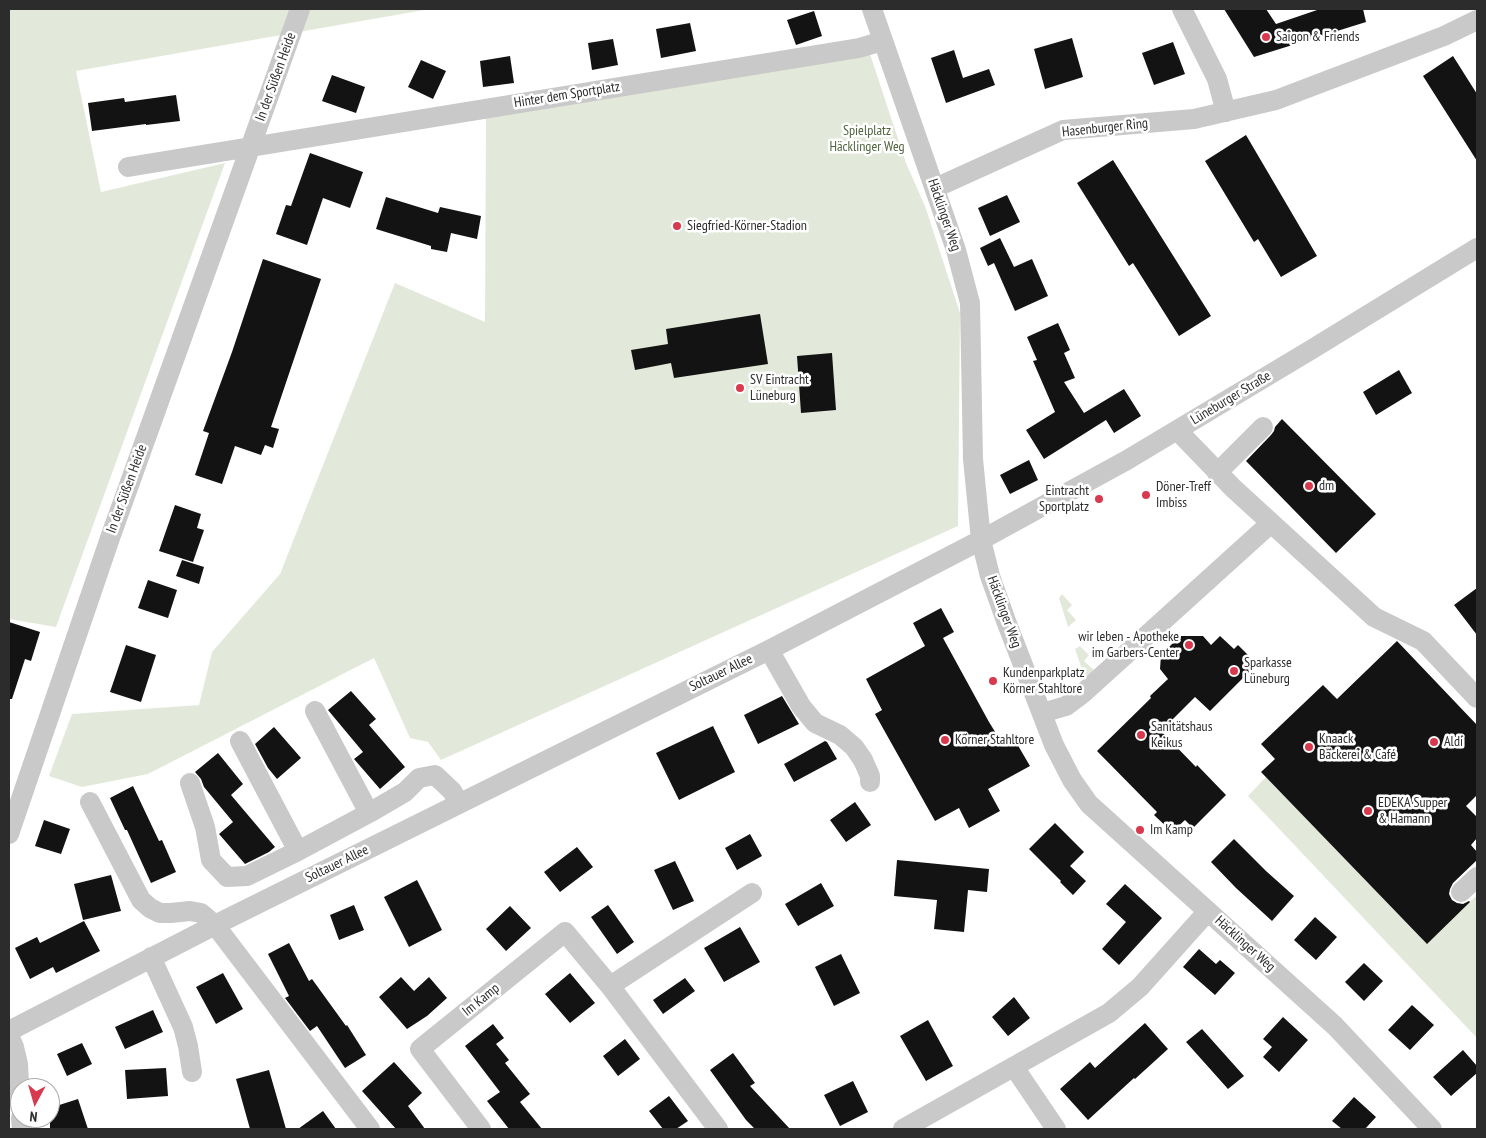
<!DOCTYPE html>
<html>
<head>
<meta charset="utf-8">
<style>
  body { margin:0 }
  #map { position:relative; width:1486px; height:1138px; overflow:hidden; background:#fff; font-family:"PT Sans Narrow",sans-serif }
  canvas { display:block }
  .frame { position:absolute; inset:0; border:10px solid #2c2c2c; pointer-events:none }
  .north { position:absolute; left:10px; top:1078px; width:50px; height:50px; box-sizing:border-box; background:#fff; border:1px solid #ababab; border-radius:50%; rotate:186deg; font-size:14px; font-weight:700; line-height:20px; text-align:center; color:#2c2c2c }
  .north::after { content:''; display:block; margin:auto; width:18px; height:22px; background:#d8394e; clip-path:polygon(50% 0,100% 100%,50% 72%,0 100%) }
</style>
</head>
<body>
<div id="map">
<canvas width="1486" height="1138"></canvas>
<div class="frame"></div>
<div class="north">N</div>
</div>
<script>
const ctx = document.querySelector('canvas').getContext('2d');
ctx.lineJoin = 'round';
function paint(path, color) { ctx.fillStyle = color; ctx.fill(path, 'evenodd'); }
const shape = rows => new Path2D(rows.map(r => 'M' + r).join(''));
function strokePath(path, color, width, dash) { ctx.strokeStyle = color; ctx.lineWidth = width; ctx.lineCap = dash ? 'butt' : 'round'; ctx.setLineDash(dash || []); ctx.stroke(path); }
function drawText(font, color, halo, rows, align = 'center') {
  ctx.font = font + ' "PT Sans Narrow",sans-serif'; ctx.lineWidth = 5; ctx.setLineDash([]); ctx.textBaseline = 'middle'; ctx.strokeStyle = halo; ctx.fillStyle = color; for (const [text, x, y, turn = 0] of rows) {
    ctx.save(); ctx.translate(x, y); ctx.rotate((+turn || 0) * Math.PI / 180); ctx.textAlign = isNaN(turn) ? turn : align; if (halo) ctx.strokeText(text, 0, 0); ctx.fillText(text, 0, 0); ctx.restore();
  }
}
const green = shape([
  [9,9,430,9,76,71,101,192,225,163,56,627,9,619],
  [870,54,906,163,925,206,960,313,958,526,441,760,428,742,410,738,374,658,148,774,82,787,49,776,72,714,199,705,212,652,280,574,395,283,485,322,486,114],
  [1062,594,1072,605,1067,610,1076,620,1068,627,1059,598],
  [1080,646,1089,655,1084,661,1094,670,1085,678,1075,649],
  [1266,777,1426,943,1477,895,1477,1038,1248,796]
]);
const building = shape([
  [1224,9,1266,9,1276,24,1320,9,1363,9,1366,22,1254,57],
  [814,11,822,36,796,45,787,20],
  [690,23,696,51,661,58,656,29],
  [1072,38,1083,77,1045,89,1034,49],
  [613,39,618,65,592,70,588,43],
  [1173,42,1185,74,1154,85,1142,53],
  [954,50,963,78,989,69,995,85,946,103,931,58],
  [510,56,514,83,483,87,480,61],
  [1453,56,1477,94,1477,161,1423,76],
  [421,60,446,71,433,99,408,87],
  [332,75,365,87,356,113,322,101],
  [176,95,180,121,146,125,146,124,92,131,88,103,124,98,125,102],
  [1246,135,1317,256,1281,277,1258,239,1254,242,1205,161],
  [310,153,363,172,350,208,323,198,307,245,276,234,286,205,291,206],
  [1113,160,1211,316,1179,336,1133,263,1129,266,1077,183],
  [1007,195,1020,222,990,236,978,208],
  [386,197,438,213,440,207,481,216,477,239,451,233,447,252,431,249,431,246,376,229],
  [1000,238,1014,267,1032,259,1048,296,1015,311,994,263,988,266,980,248],
  [263,259,321,279,271,427,279,429,273,448,265,445,261,455,235,446,222,484,195,475,209,433,203,431,232,352],
  [760,314,768,364,674,378,671,363,635,370,631,350,668,344,666,329],
  [1058,323,1070,350,1064,353,1075,378,1064,382,1084,413,1124,389,1141,416,1114,433,1106,420,1044,459,1026,430,1055,412,1033,361,1037,360,1027,337],
  [832,353,836,410,801,413,797,356],
  [1399,370,1412,393,1376,415,1363,392],
  [1282,419,1376,514,1336,553,1246,461,1271,435,1274,431,1275,427],
  [1029,460,1038,480,1010,494,1000,475],
  [175,505,201,514,197,528,204,530,193,562,159,551],
  [182,560,204,567,199,584,176,576],
  [148,580,177,590,168,618,138,608],
  [1477,588,1477,635,1454,605],
  [941,608,954,632,943,638,989,722,1002,743,1013,737,1030,766,988,789,1000,811,969,828,959,808,935,821,875,714,882,710,866,679,925,646,913,623],
  [9,622,40,632,31,661,25,659,12,699,9,699],
  [1180,636,1203,636,1211,645,1220,636,1234,649,1238,645,1257,664,1210,711,1195,697,1161,731,1196,767,1197,765,1226,795,1193,828,1185,820,1172,832,1154,815,1157,812,1097,751,1151,698,1150,696,1168,679,1160,669,1161,655],
  [1397,641,1477,725,1477,795,1466,806,1477,817,1477,838,1471,845,1477,852,1477,860,1453,883,1450,889,1449,894,1452,900,1457,903,1463,904,1469,901,1470,902,1427,944,1261,772,1275,759,1261,744,1323,685,1337,699],
  [126,645,156,655,141,702,110,692],
  [351,691,376,719,369,725,405,767,380,789,354,759,363,752,328,710],
  [782,696,799,724,758,744,744,715],
  [713,726,735,772,679,800,656,753],
  [274,727,301,758,277,779,268,768,255,744],
  [825,741,827,742,837,759,794,782,784,764],
  [218,753,243,784,231,795,275,847,269,852,245,864,219,834,233,822,204,787,201,779,195,772],
  [133,786,159,841,162,840,176,872,151,883,127,830,125,830,110,798],
  [855,802,871,825,846,842,830,820],
  [44,820,70,829,61,854,35,846],
  [1055,823,1084,852,1070,866,1086,881,1073,895,1060,882,1061,881,1029,849],
  [750,834,762,856,737,870,725,848],
  [1234,839,1266,871,1294,896,1272,921,1236,888,1211,862],
  [577,847,593,867,560,892,544,872],
  [897,860,989,869,987,892,968,890,964,932,934,929,937,900,894,896],
  [675,861,694,901,673,910,654,870],
  [111,875,121,911,83,920,74,884],
  [417,880,442,930,409,947,384,897],
  [821,883,834,906,798,926,785,904],
  [1125,884,1162,918,1119,965,1102,949,1126,922,1106,904],
  [354,905,364,930,339,940,330,915],
  [608,905,634,942,617,954,591,917],
  [510,906,531,928,506,951,486,929],
  [1315,917,1337,937,1316,960,1294,940],
  [84,921,100,951,56,973,53,967,30,979,15,948,37,937,40,943],
  [740,927,760,962,724,982,704,948],
  [289,943,309,981,312,979,346,1026,347,1025,366,1055,345,1068,317,1026,310,1031,285,998,289,996,268,954],
  [1199,949,1216,964,1220,960,1235,973,1215,995,1183,967],
  [841,954,860,993,834,1006,815,967],
  [1364,963,1383,981,1364,1001,1345,982],
  [223,973,243,1009,216,1024,196,987],
  [570,973,595,1003,570,1023,545,994],
  [401,977,414,991,429,977,447,998,427,1016,407,1029,379,997],
  [685,978,695,991,663,1014,653,1000],
  [1014,997,1030,1018,1008,1036,992,1017],
  [1412,1005,1434,1025,1410,1050,1388,1030],
  [153,1010,163,1032,125,1049,115,1027],
  [1283,1017,1308,1040,1279,1072,1263,1057,1272,1047,1263,1039],
  [928,1020,953,1066,926,1081,900,1036],
  [1145,1023,1168,1049,1135,1079,1134,1078,1088,1120,1060,1089,1090,1062,1095,1068],
  [493,1024,504,1038,496,1044,509,1060,505,1063,530,1094,520,1102,542,1129,509,1129,487,1101,500,1092,465,1046],
  [1202,1029,1244,1076,1228,1089,1186,1042],
  [625,1039,640,1059,618,1076,603,1056],
  [82,1043,92,1064,67,1076,57,1054],
  [1463,1050,1477,1066,1477,1073,1451,1096,1433,1077],
  [733,1053,755,1083,750,1086,790,1129,755,1129,746,1120,710,1070],
  [394,1062,422,1093,408,1106,425,1129,396,1129,362,1091],
  [166,1068,168,1096,127,1099,125,1070],
  [269,1070,286,1129,250,1129,236,1079],
  [853,1081,868,1112,840,1126,824,1095],
  [669,1096,688,1121,676,1129,663,1129,649,1111],
  [1354,1097,1376,1117,1365,1129,1342,1129,1332,1121],
  [78,1099,88,1129,50,1129,50,1108],
  [323,1111,336,1129,298,1129]
]);
const minor = shape([
  [872,9,956,250,970,303,973,459,981,540,990,576,1006,621,1054,745,1072,780,1089,804,1335,1026,1432,1129],
  [1182,9,1217,79,1226,112],
  [128,167,859,48,883,41],
  [935,188,1063,130,1194,119,1276,100,1444,36,1477,20],
  [1177,430,1233,488,1374,617,1423,641,1477,698],
  [1217,473,1263,427],
  [769,650,801,706,815,723,840,735,854,747,863,760,870,776,870,782],
  [315,711,369,813],
  [1042,713,1066,706,1082,694,1271,523],
  [240,741,298,851],
  [190,783,205,827,211,860,227,877,247,876,298,851,369,813,405,792,419,778,435,775,452,791,459,803],
  [90,802,141,900,150,908,160,913,171,913,190,911,201,913,215,925,370,1129],
  [9,834,110,538,300,9],
  [1461,892,1477,877],
  [151,957,183,1027,188,1046,192,1072],
  [610,986,752,893],
  [9,1031,215,925,769,650,981,540,1127,460,1309,351,1477,248],
  [9,1035,14,1047,18,1064,20,1101],
  [1014,1067,1056,1129],
  [21,1118,22,1129],
  [481,1129,420,1049,565,932,610,986,718,1129],
  [903,1129,1109,1013,1140,987,1208,911]
]);
const markers = [
  [1266,37,5,"#d8394e"],
  [677,226,5,"#d8394e"],
  [740,388,5,"#d8394e"],
  [1309,486,5,"#d8394e"],
  [1146,495,5,"#d8394e"],
  [1099,499,5,"#d8394e"],
  [1189,645,5,"#d8394e"],
  [1234,671,5,"#d8394e"],
  [993,681,5,"#d8394e"],
  [1141,735,5,"#d8394e"],
  [945,740,5,"#d8394e"],
  [1434,742,5,"#d8394e"],
  [1309,747,5,"#d8394e"],
  [1368,811,5,"#d8394e"],
  [1140,830,5,"#d8394e"]
];
const poiNames = [
  ["Saigon & Friends",1276,37],
  ["Siegfried-Körner-Stadion",687,226],
  ["SV Eintracht",750,380],
  ["Lüneburg",750,396],
  ["dm",1319,486],
  ["Döner-Treff",1156,487],
  ["Imbiss",1156,503],
  ["Eintracht",1089,491,"right"],
  ["Sportplatz",1089,507,"right"],
  ["wir leben - Apotheke",1179,637,"right"],
  ["im Garbers-Center",1179,653,"right"],
  ["Sparkasse",1244,663],
  ["Lüneburg",1244,679],
  ["Kundenparkplatz",1003,673],
  ["Körner Stahltore",1003,689],
  ["Sanitätshaus",1151,727],
  ["Keikus",1151,743],
  ["Knaack",1319,739],
  ["Bäckerei & Café",1319,755],
  ["Körner Stahltore",955,740],
  ["Aldi",1444,742],
  ["EDEKA Supper",1378,803],
  ["& Hamann",1378,819],
  ["Im Kamp",1150,830]
];
const streetNames = [
  ["In der Süßen Heide",276,77,-70],
  ["Hinter dem Sportplatz",567,95,-9],
  ["Hasenburger Ring",1105,128,-6],
  ["Häcklinger Weg",944,215,71],
  ["Lüneburger Straße",1231,398,-31],
  ["In der Süßen Heide",127,489,-70],
  ["Häcklinger Weg",1004,612,70],
  ["Soltauer Allee",721,673,-26],
  ["Soltauer Allee",337,864,-26],
  ["Häcklinger Weg",1245,944,42],
  ["Im Kamp",481,1000,-39]
];
const parkNames = [
  ["Spielplatz",867,131],
  ["Häcklinger Weg",867,147]
];
paint(green, '#e3e9da');
paint(building, '#131313');
strokePath(minor, '#c9c9c9', 20);
for (const [x, y, r, color] of markers) { const dot = new Path2D(); dot.arc(x, y, r, 0, 2 * Math.PI); ctx.fillStyle = color; ctx.fill(dot); strokePath(dot, '#fff', 2); }
drawText('14px', '#2c2c2c', '#fff', poiNames, 'left');
drawText('14px', '#2c2c2c', '#fff', streetNames);
drawText('14px', '#51643d', '#fff', parkNames);
</script>
</body>
</html>
